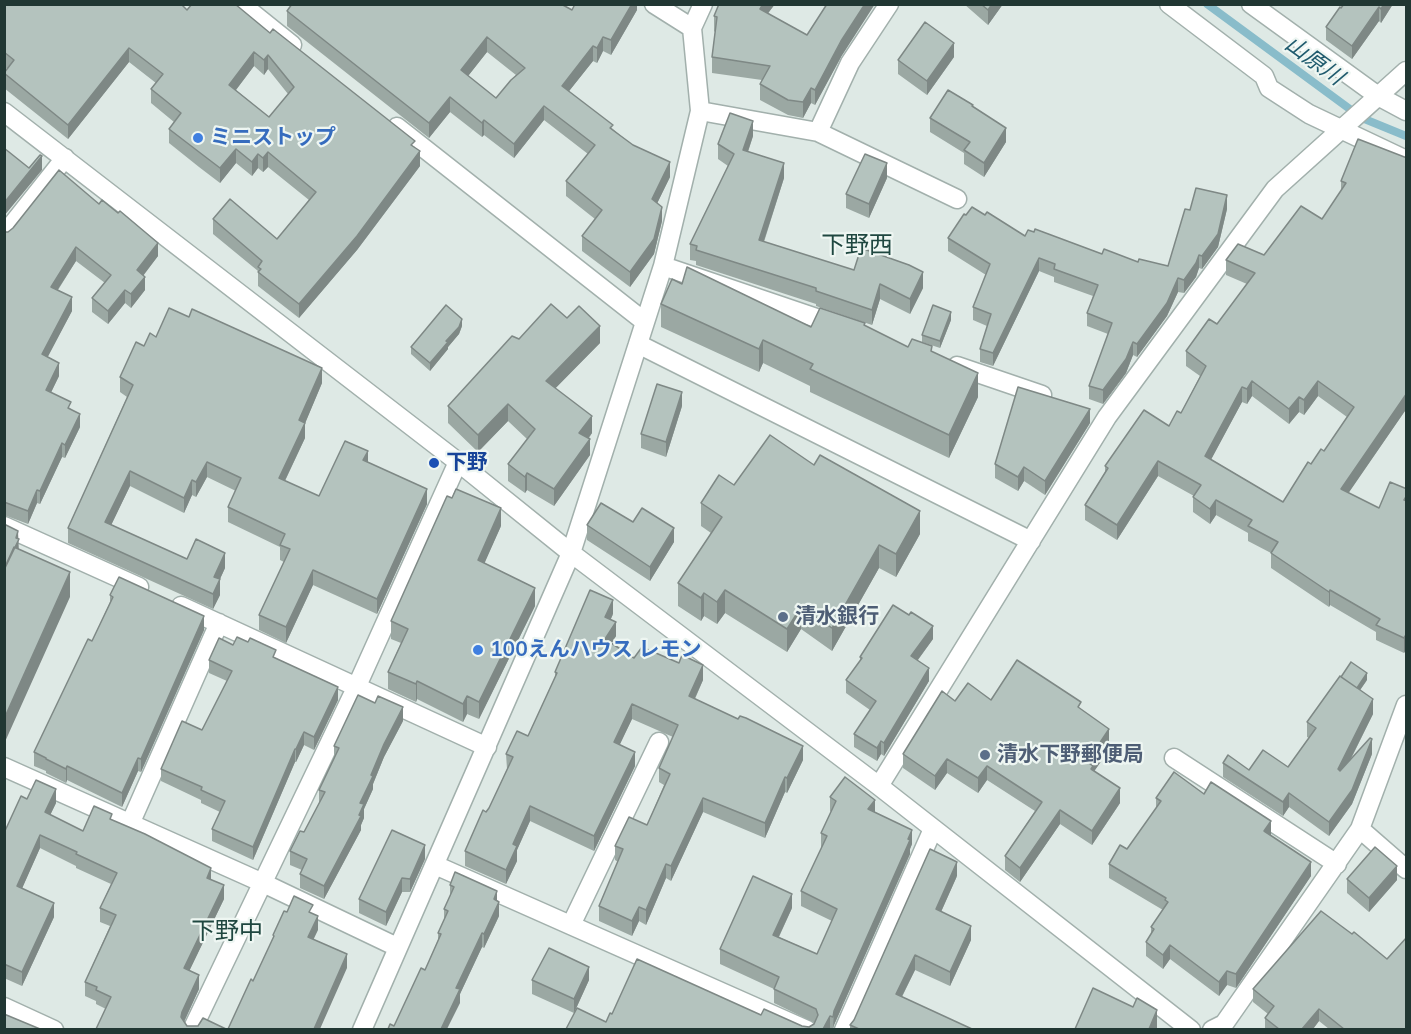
<!DOCTYPE html>
<html>
<head>
<meta charset="utf-8">
<style>
  body { margin:0 }
  #map { position:relative; width:1411px; height:1034px; overflow:hidden; background:#dee9e5; font-family:Mulish,sans-serif }
  canvas { display:block }
  .frame { position:absolute; inset:0; border:6px solid #213733; pointer-events:none }
</style>
</head>
<body>
<div id="map">
<canvas width="1411" height="1034"></canvas>
<div class="frame"></div>
</div>
<script>
const ctx = document.querySelector('canvas').getContext('2d');
ctx.lineJoin = 'round';
const shape = rows => new Path2D(rows.map(r => 'M' + r).join(''));
function strokePath(path, color, width, dash) { ctx.strokeStyle = color; ctx.lineWidth = width; ctx.lineCap = dash ? 'butt' : 'round'; ctx.setLineDash(dash || []); ctx.stroke(path); }
function paint(path, color) { ctx.fillStyle = color; ctx.fill(path, 'evenodd'); }
function drawText(font, color, halo, rows, align = 'center') {
  ctx.font = font + ' Mulish,"Noto Sans JP",sans-serif'; ctx.lineWidth = 4.5; ctx.setLineDash([]); ctx.textBaseline = 'middle'; ctx.strokeStyle = halo; ctx.fillStyle = color; for (const [text, x, y, turn = 0] of rows) {
    ctx.save(); ctx.translate(x, y); ctx.rotate((+turn || 0) * Math.PI / 180); ctx.textAlign = isNaN(turn) ? turn : align; if (halo) ctx.strokeText(text, 0, 0); ctx.fillText(text, 0, 0); ctx.restore();
  }
}
const stream = shape([
  [1207,4,1362,118,1406,136]
]);
const minor = shape([
  [241,4,292,45],
  [654,4,692,28],
  [1169,4,1264,76,1269,88,1309,114,1406,160],
  [1251,4,1378,96,1406,111],
  [700,111,818,132,850,63,889,4],
  [4,112,458,462,571,553,879,786,1191,1030],
  [397,127,645,322],
  [818,132,957,199],
  [4,235,65,158],
  [663,266,837,325],
  [638,344,1031,541],
  [957,366,1042,395],
  [4,526,139,587],
  [181,606,487,747],
  [1174,758,1337,864],
  [4,767,263,883,397,947],
  [879,786,1107,417,1275,189,1406,71],
  [130,824,219,623],
  [1360,829,1406,869],
  [435,865,807,1030],
  [571,925,659,742],
  [4,1007,54,1030],
  [192,1030,356,688,458,462],
  [362,1030,571,553,663,266,700,111,692,28,703,4],
  [844,1030,933,829],
  [1212,1030,1224,1024,1360,829,1406,705]
]);
const wall = shape([
  [4,4,187,10,192,4,415,147,420,166,357,250,299,318,258,286,258,271,213,234,213,219,277,239,309,200,268,167,263,172,258,168,252,176,236,163,220,183,199,167,169,143,169,129,174,122,151,103,151,89,156,83,129,62,68,139,4,88,4,72,7,69,4,66],
  [254,66,264,75,268,69,288,94,269,117,236,90],
  [637,4,637,10,611,55,603,51,597,63,593,61,569,91,613,129,670,177,657,203,662,221,654,254,630,287,582,251,582,236,595,219,566,196,566,181,588,154,544,120,514,158,484,135,482,137,450,112,429,138,287,26,287,11,572,10],
  [487,52,516,75,496,98,468,76],
  [719,4,775,4,768,13,841,57,815,105,811,103,803,118,788,115,760,100,760,84,762,80,712,73,712,57,715,32,714,31,714,16],
  [964,4,1003,4,988,25],
  [1393,4,1381,23,1379,21,1352,59,1326,40,1326,27,1341,8],
  [954,57,927,95,898,74,898,60],
  [973,107,1006,142,984,177,964,164,964,153,930,132,930,118],
  [753,136,748,152,784,178,764,242,854,270,923,288,910,314,880,299,872,325,816,306,816,304,696,265,696,261,690,260,690,244,728,166,718,159,718,144],
  [1407,158,1407,408,1348,493,1379,508,1407,489,1407,648,1404,653,1376,640,1376,632,1330,605,1329,607,1271,568,1271,553,1248,541,1248,533,1216,515,1210,524,1193,512,1193,497,1194,496,1158,476,1117,540,1085,520,1085,505,1105,472,1105,466,1169,426,1181,413,1200,376,1186,366,1186,351,1217,324,1247,284,1226,275,1226,260,1264,255,1322,219,1341,191,1341,181],
  [1252,396,1289,424,1299,412,1304,415,1318,396,1347,417,1324,451,1311,464,1283,502,1211,459,1242,402,1247,404],
  [887,178,869,218,846,208,846,194],
  [1227,209,1218,247,1202,269,1199,268,1196,277,1184,293,1178,292,1167,316,1137,357,1133,355,1126,373,1103,404,1089,399,1089,386,1108,334,1087,326,1087,313,1093,296,1054,282,1054,277,1039,271,993,366,980,362,980,349,987,326,973,320,973,307,986,275,948,251,948,238,966,215,985,215,1025,236,1138,262,1168,266,1190,210],
  [4,232,158,256,143,275,145,290,131,308,125,303,108,324,92,312,92,298,105,283,76,261,58,290,72,311,47,357,59,376,51,392,71,409,80,427,65,458,62,457,40,504,37,503,28,524,4,515],
  [682,284,811,327,865,326,908,347,932,351,978,397,949,458,810,392,810,386,763,363,759,372,661,327,661,304],
  [567,318,600,343,555,388,592,433,589,438,590,455,554,506,527,490,525,493,508,481,508,464,527,439,508,421,478,452,448,423,448,406,519,339],
  [951,320,940,348,922,342,922,335],
  [462,326,459,334,448,347,448,349,430,371,411,354,411,347],
  [156,337,322,383,305,423,305,438,285,481,319,496,368,462,427,504,377,614,313,585,286,643,259,630,259,615,284,562,280,560,280,547,228,522,228,507,236,491,207,477,196,497,192,495,184,513,130,486,111,525,187,559,225,568,220,579,220,595,213,609,68,543,68,528,127,397,120,392,120,377,144,346],
  [682,406,666,457,641,448,641,434],
  [1090,423,1045,495,1024,481,1018,491,995,478,995,464],
  [734,485,920,534,896,577,879,568,832,651,801,629,787,652,725,613,717,624,704,616,701,621,678,606,678,583,711,533,701,526,701,503],
  [633,522,674,542,650,581,587,540,587,525],
  [501,526,484,563,535,606,479,719,467,714,463,722,417,699,416,702,388,689,388,672,401,643,391,639,391,621],
  [110,595,204,630,141,772,138,771,122,807,67,780,66,783,46,773,46,771,34,766,34,752,92,641,110,602],
  [613,614,611,619,616,636,612,643,634,658,703,680,695,699,803,760,787,793,785,792,765,838,703,812,671,881,666,878,646,925,639,921,632,936,599,921,599,906,618,862,615,860,615,846,647,825,664,785,659,782,659,768,673,737,632,719,619,745,635,766,594,851,530,821,517,850,517,861,506,884,465,866,465,851,489,808,507,769,506,754,528,736,555,677,555,672],
  [933,639,918,660,929,681,884,756,881,754,877,761,854,747,854,734,870,710,846,693,846,680,860,661,860,657],
  [233,645,276,658,338,700,314,750,304,745,296,762,295,762,253,860,212,841,212,829,220,812,201,803,201,800,161,781,161,769,202,730,227,681,209,673,209,660],
  [1367,680,1360,690,1373,714,1350,761,1372,754,1352,804,1329,836,1289,807,1283,816,1223,777,1223,763,1249,770,1288,767,1309,738,1307,737,1307,722],
  [991,700,1081,709,1109,743,1102,753,1102,760,1094,771,1120,803,1092,845,1060,824,1020,882,1005,870,1005,856,1035,811,987,780,978,793,947,773,935,790,903,768,903,754,955,701],
  [403,721,384,757,373,784,373,789,364,809,364,818,361,825,361,830,324,899,300,888,300,874,302,870,290,865,290,851,304,832,319,803,319,790,334,758,334,746],
  [1204,794,1271,835,1311,876,1236,988,1227,985,1219,996,1170,959,1163,969,1146,956,1146,942,1151,934,1151,927,1163,910,1109,878,1109,864,1127,849,1156,808,1156,798],
  [830,797,875,812,912,844,910,849,910,854,834,1025,833,1029,566,1029,606,1022,612,1014,761,1015,802,1026,809,1027,814,1024,815,1023,774,1003,774,989,720,964,720,949,792,908,779,937,817,954,832,921,801,906,801,891,822,848,821,847,821,833,831,812,830,811],
  [27,799,56,803,50,815,83,831,112,820,211,880,224,899,189,971,199,989,184,1022,187,1026,96,1029,106,1009,96,1004,96,1001,85,996,85,982,110,926,100,922,100,908,111,884,76,868,76,866,40,848,22,888,54,917,22,986,4,978,4,833],
  [425,859,410,892,402,892,386,926,359,913,359,899],
  [957,876,941,912,971,940,950,986,915,970,902,997,972,1029,850,1029,850,1025],
  [1347,879,1397,880,1369,912,1347,893],
  [450,885,497,901,499,916,484,948,482,947,460,994,460,1003,394,1026,425,970,438,940,438,933,444,920,444,909,450,897],
  [532,980,589,980,574,1013,532,994],
  [1253,989,1407,1029,1329,1029,1319,1021,1313,1029,1265,1029,1265,1018,1268,1014,1253,1002]
]);
const shadedWall = shape([
  [632,4,637,4,637,10,611,55,611,40],
  [763,4,775,4,760,24,760,9],
  [865,4,875,4,841,57,815,105,815,90,841,41],
  [992,4,1003,4,988,25,988,10],
  [1384,4,1393,4,1381,23,1381,9],
  [1379,7,1379,21,1352,59,1352,46],
  [487,37,487,52,461,85,461,70],
  [603,37,603,51,597,63,597,48],
  [954,43,954,57,927,95,927,81],
  [593,46,593,61,562,100,562,86],
  [129,48,129,62,68,139,68,125],
  [254,52,254,66,229,99,229,85],
  [268,55,268,69,264,75,264,60],
  [811,88,811,103,803,118,803,102],
  [450,97,450,112,429,138,429,123],
  [544,106,544,120,514,158,514,144],
  [484,120,484,135,482,137,482,123],
  [753,121,753,136,743,166,743,150],
  [1006,128,1006,142,984,177,984,163],
  [236,149,236,163,220,183,220,168],
  [420,151,420,166,357,250,299,318,299,304],
  [268,152,268,167,263,172,263,158],
  [258,154,258,168,252,176,252,162],
  [42,156,42,170,4,216,4,203],
  [670,162,670,177,652,214,652,199],
  [784,163,784,178,759,256,759,240],
  [887,163,887,178,869,218,869,204],
  [1227,195,1227,209,1218,247,1202,269,1202,256],
  [662,207,662,221,654,254,630,287,630,272],
  [158,243,158,256,137,284,137,270],
  [76,247,76,261,51,300,51,287],
  [1199,255,1199,268,1196,277,1184,293,1184,280],
  [1039,258,1039,271,993,366,993,353],
  [923,272,923,288,910,314,910,299],
  [145,277,145,290,131,308,131,294],
  [1178,278,1178,292,1167,316,1137,357,1137,344],
  [880,284,880,299,872,325,872,310],
  [125,290,125,303,108,324,108,311],
  [72,297,72,311,42,368,42,354],
  [951,312,951,320,940,348,940,341],
  [462,319,462,326,459,334,448,347,448,349,430,371,430,363],
  [600,326,600,343,546,398,546,381],
  [763,340,763,363,759,372,759,349],
  [1133,342,1133,355,1126,373,1103,404,1103,390],
  [59,363,59,376,46,403,46,390],
  [322,368,322,383,304,426,305,423,305,438,279,493,279,478,299,420],
  [978,373,978,397,949,458,949,435],
  [1252,381,1252,396,1247,404,1247,389],
  [1318,381,1318,396,1304,415,1304,400],
  [1242,387,1242,402,1205,471,1205,456],
  [682,392,682,406,666,457,666,442],
  [1407,393,1407,408,1341,504,1341,489],
  [1299,397,1299,412,1289,424,1289,409],
  [508,404,508,421,478,452,478,435],
  [1090,409,1090,423,1045,495,1045,481],
  [80,414,80,427,65,458,65,445],
  [592,416,592,433,579,450,579,433],
  [590,439,590,455,554,506,554,489],
  [62,443,62,457,40,504,40,491],
  [368,451,368,467,363,460],
  [1158,461,1158,476,1117,540,1117,525],
  [207,462,207,477,196,497,196,482],
  [1024,467,1024,481,1018,491,1018,477],
  [130,471,130,486,105,538,105,522],
  [527,473,527,490,525,493,525,477],
  [192,480,192,495,184,513,184,498],
  [427,489,427,504,377,614,377,599],
  [37,490,37,503,28,524,28,511],
  [1216,500,1216,515,1210,524,1210,509],
  [501,508,501,526,478,578,478,560],
  [920,511,920,534,896,577,896,554],
  [674,528,674,542,650,581,650,567],
  [18,531,19,553,5,582,16,538],
  [879,545,879,568,832,651,832,628],
  [225,553,225,568,214,592,214,577],
  [313,570,313,585,286,643,286,627],
  [70,572,70,597,4,744,4,719],
  [220,579,220,595,213,609,213,594],
  [535,588,535,606,479,719,479,702],
  [725,590,725,613,717,624,717,602],
  [1330,590,1330,605,1329,607,1329,592],
  [704,593,704,616,701,621,701,598],
  [613,600,613,614,605,631,605,617],
  [801,607,801,629,787,652,787,629],
  [204,616,204,630,141,772,141,759],
  [616,622,616,636,605,654,605,639],
  [933,626,933,639,911,669,911,656],
  [1407,633,1407,648,1404,653,1404,638],
  [703,665,703,680,689,711,689,696],
  [929,668,929,681,884,756,884,743],
  [1367,673,1367,680,1356,696,1356,689],
  [417,681,417,699,416,702,416,684],
  [338,687,338,700,314,750,314,737],
  [467,696,467,714,463,722,463,704],
  [1373,699,1373,714,1338,784,1338,769],
  [632,704,632,719,614,757,614,742],
  [403,707,403,721,384,757,373,784,373,789,364,809,364,818,361,825,361,830,324,899,324,886,384,744],
  [1109,729,1109,743,1102,753,1102,760,1093,773,1090,764,1099,744],
  [304,732,304,745,296,762,296,749],
  [1372,739,1372,754,1352,804,1329,836,1329,822],
  [881,741,881,754,877,761,877,748],
  [803,746,803,760,787,793,787,778],
  [295,749,295,762,253,860,253,847],
  [635,752,635,766,594,851,594,836],
  [138,758,138,771,122,807,122,793],
  [947,759,947,773,935,790,935,776],
  [67,766,67,780,66,783,66,769],
  [987,766,987,780,978,793,978,778],
  [785,777,785,792,765,838,765,823],
  [1120,788,1120,803,1092,845,1092,831],
  [56,789,56,803,45,826,45,812],
  [1289,793,1289,807,1283,816,1283,802],
  [703,798,703,812,671,881,671,866],
  [875,800,875,815,868,809],
  [530,806,530,821,517,850,517,861,506,884,506,870,513,844],
  [1060,810,1060,824,1020,882,1020,868],
  [1271,821,1271,835,1264,845,1264,831],
  [912,830,912,844,910,849,910,854,834,1025,833,1029,834,1011],
  [40,835,40,848,17,900,17,886],
  [425,845,425,859,410,892,410,879],
  [957,862,957,876,936,923,936,909],
  [1311,862,1311,876,1236,988,1236,974],
  [666,864,666,878,646,925,646,910],
  [1397,866,1397,880,1369,912,1369,898],
  [211,868,211,882,207,878],
  [402,878,402,892,386,926,386,912],
  [224,885,224,899,184,982,184,968],
  [497,891,497,905,499,902,499,916,484,948,484,934,494,899],
  [792,894,792,908,773,949,773,935],
  [54,903,54,917,22,986,22,972],
  [639,907,639,921,632,936,632,921],
  [318,916,318,930,308,951,308,937],
  [971,926,971,940,950,986,950,972],
  [482,933,482,947,460,994,460,1003,447,1029,441,1029,456,988],
  [1170,945,1170,959,1163,969,1163,955],
  [347,954,347,968,320,1029,314,1029],
  [915,955,915,970,896,1008,896,994],
  [589,967,589,980,574,1013,574,999],
  [1227,971,1227,985,1219,996,1219,982],
  [199,975,199,989,182,1026,181,1017,182,1012],
  [1319,1009,1319,1021,1313,1029,1302,1029],
  [1157,1010,1157,1029,1149,1029],
  [830,1016,830,1029,823,1029]
]);
const building = shape([
  [4,4,181,4,187,10,192,4,235,4,270,33,273,29,415,141,411,145,420,151,357,236,299,304,258,272,261,269,258,267,262,261,213,219,230,199,277,239,316,192,268,152,263,158,258,154,252,162,236,149,220,168,199,152,169,129,181,113,151,89,163,74,129,48,68,125,4,73,14,60,4,52,4,4],
  [254,52,264,60,268,55,294,87,269,117,229,85,254,52],
  [292,4,561,4,572,10,575,4,632,4,611,40,603,37,597,48,593,46,562,86,613,125,610,128,633,145,670,162,652,199,662,207,654,239,630,272,582,236,602,210,566,181,595,145,544,106,514,144,484,120,482,123,450,97,429,123,287,11,292,4],
  [487,37,525,68,511,80,496,98,461,70,487,37],
  [719,4,763,4,760,9,807,35,827,4,865,4,841,41,815,90,811,88,803,102,788,100,760,84,770,66,712,57,717,17,714,16,719,4],
  [981,4,992,4,988,10,981,4],
  [1344,4,1384,4,1381,9,1379,7,1352,46,1326,27,1340,7,1341,8,1344,4],
  [925,22,954,43,927,81,898,60,925,22],
  [948,90,973,105,972,106,1006,128,984,163,964,150,970,142,930,118,948,90],
  [730,113,753,121,743,150,784,163,759,240,854,270,861,248,909,265,923,272,910,299,880,284,872,310,816,291,816,288,696,250,697,246,690,244,734,154,718,144,730,113],
  [1358,139,1407,158,1407,393,1341,489,1379,508,1390,482,1407,489,1407,495,1404,500,1407,501,1407,633,1404,638,1376,625,1380,619,1330,590,1329,592,1271,553,1278,542,1248,526,1252,520,1216,500,1210,509,1193,497,1201,485,1158,461,1117,525,1085,505,1108,468,1105,466,1144,410,1169,426,1177,411,1181,413,1206,366,1186,351,1209,319,1217,324,1255,273,1226,260,1238,244,1264,255,1301,206,1322,219,1346,183,1341,181,1358,139],
  [1252,381,1289,409,1299,397,1304,400,1318,381,1354,407,1324,451,1321,449,1311,464,1308,462,1283,502,1205,456,1242,387,1247,389,1252,381],
  [4,148,29,168,40,155,42,156,4,203,4,148],
  [865,154,887,163,869,204,846,194,865,154],
  [59,170,99,204,102,200,118,213,120,211,158,243,137,270,145,277,131,294,125,290,108,311,92,298,111,275,76,247,51,287,72,297,42,354,59,363,46,390,71,402,68,408,80,414,65,445,62,443,40,491,37,490,28,511,4,502,4,232,8,232,13,228,59,170],
  [1196,188,1227,195,1218,234,1202,256,1199,255,1196,263,1184,280,1178,278,1167,303,1137,344,1133,342,1126,359,1103,390,1089,386,1112,323,1087,313,1098,285,1054,269,1055,264,1039,258,993,353,980,349,991,314,973,307,990,264,948,238,964,214,966,215,972,207,985,215,987,212,1025,236,1028,230,1034,232,1035,229,1102,254,1104,249,1138,262,1139,259,1168,266,1185,209,1190,210,1196,188],
  [687,267,811,327,820,308,865,323,864,325,908,347,912,339,932,346,931,351,978,373,949,435,810,369,813,364,763,340,759,349,661,304,672,279,682,284,687,267],
  [551,304,567,318,579,306,600,326,546,381,592,416,579,433,590,439,554,489,527,473,525,477,508,464,535,429,508,404,478,435,448,406,512,336,519,339,551,304],
  [446,305,462,319,459,327,446,341,448,342,430,363,411,347,446,305],
  [933,305,951,312,940,341,922,335,933,305],
  [169,308,189,317,192,309,322,368,299,420,305,423,279,478,319,496,345,441,368,451,363,460,427,489,377,599,313,570,286,627,259,615,290,549,280,545,285,534,228,507,241,478,207,462,196,482,192,480,184,498,130,471,105,522,187,559,196,539,225,553,214,577,220,579,213,594,68,528,133,385,120,377,136,342,144,346,150,333,156,337,169,308],
  [657,384,682,392,666,442,641,434,657,384],
  [1018,387,1090,409,1045,481,1024,467,1018,477,995,464,1018,387],
  [770,435,814,465,820,455,920,511,896,554,879,545,832,628,801,607,787,629,725,590,717,602,704,593,701,598,678,583,722,517,701,503,719,475,734,485,770,435],
  [456,489,501,508,478,560,535,588,479,702,467,696,463,704,417,681,416,684,388,672,408,629,391,621,447,496,452,498,456,489],
  [601,503,633,522,642,508,674,528,650,567,587,525,601,503],
  [4,524,18,531,16,538,19,539,5,568,4,524],
  [14,547,70,572,4,719,4,569,14,547],
  [119,577,204,616,141,759,138,758,122,793,67,766,66,769,46,759,46,758,34,752,88,639,92,641,113,597,110,595,119,577],
  [590,590,613,600,605,617,616,622,605,639,634,658,642,647,679,663,682,655,703,665,689,696,738,719,740,716,746,718,803,746,787,778,785,777,765,823,703,798,671,866,666,864,646,910,639,907,632,921,599,906,623,849,615,846,629,817,647,825,670,774,659,768,678,725,632,704,614,742,635,752,594,836,530,806,513,844,517,846,506,870,465,851,483,810,486,812,489,808,513,757,506,754,517,731,528,736,557,673,555,672,590,590],
  [893,605,909,615,911,612,933,626,911,656,929,668,884,743,881,741,877,748,854,734,876,701,846,680,862,658,860,657,893,605],
  [237,637,248,642,250,638,276,650,273,657,338,687,314,737,304,732,296,749,295,749,253,847,212,829,225,801,201,790,202,787,161,769,182,721,202,730,232,671,209,660,219,638,233,645,237,637],
  [1017,660,1081,702,1078,707,1109,729,1099,744,1102,746,1090,764,1093,766,1091,769,1120,788,1092,831,1060,810,1020,868,1005,856,1042,802,987,766,978,778,947,759,935,776,903,754,942,691,955,701,968,683,991,700,1017,660],
  [1351,662,1367,673,1357,688,1341,677,1351,662],
  [1340,676,1373,699,1338,769,1340,771,1370,738,1372,739,1352,790,1329,822,1289,793,1283,802,1223,763,1228,755,1249,770,1263,750,1288,767,1316,728,1307,722,1340,676],
  [358,695,375,703,378,696,403,707,384,744,371,775,373,776,360,803,364,804,359,815,361,816,324,886,300,874,307,859,290,851,300,831,304,832,325,792,319,790,339,748,334,746,358,695],
  [1174,772,1204,794,1211,782,1271,821,1264,831,1311,862,1236,974,1227,971,1219,982,1170,945,1163,955,1146,942,1154,929,1151,927,1168,902,1165,900,1166,898,1109,864,1120,845,1127,849,1161,801,1156,798,1174,772],
  [845,777,875,800,868,809,912,830,908,839,910,840,834,1011,833,1017,830,1016,823,1029,566,1029,577,1008,606,1022,610,1013,612,1014,637,959,761,1015,764,1009,802,1026,809,1027,814,1024,818,1015,816,1009,774,989,779,977,720,949,753,876,792,894,773,935,817,954,837,909,801,891,827,836,821,833,836,801,830,797,845,777],
  [36,780,56,789,45,812,83,831,94,806,112,814,110,819,145,834,211,868,207,878,224,885,184,968,199,975,182,1012,181,1017,187,1026,198,1026,203,1018,226,1029,96,1029,111,997,96,990,97,987,85,982,116,915,100,908,117,873,76,854,77,852,40,835,17,886,54,903,22,972,4,964,4,833,21,796,27,799,36,780],
  [392,830,425,845,410,879,402,878,386,912,359,899,392,830],
  [1375,847,1397,866,1369,898,1347,879,1375,847],
  [930,849,957,862,936,909,971,926,950,972,915,955,896,994,972,1029,859,1029,850,1025,854,1020,930,849],
  [455,872,497,891,494,899,499,902,484,934,482,933,456,988,460,989,441,1029,388,1029,390,1024,394,1026,421,968,425,970,441,934,438,933,448,911,444,909,454,887,450,885,455,872],
  [294,896,313,905,309,912,318,916,308,937,347,954,314,1029,228,1029,251,979,253,981,274,936,273,935,284,911,287,912,294,896],
  [1321,911,1352,934,1354,932,1387,959,1407,937,1407,1029,1344,1029,1319,1009,1302,1029,1279,1029,1265,1018,1274,1006,1253,989,1321,911],
  [549,948,589,967,574,999,532,980,549,948],
  [1093,988,1133,1007,1137,998,1157,1010,1149,1029,1075,1029,1093,988],
  [4,1014,40,1029,4,1029,4,1014]
]);
const markers = [
  [198,138,6,"#3f7fe0"],
  [434,463,6,"#1a4fb4"],
  [783,617,6,"#5c6f8a"],
  [478,650,6,"#3f7fe0"],
  [985,755,6,"#5c6f8a"]
];
const shopNames = [
  ["ミニストップ",210,138],
  ["100えんハウス レモン",490,650]
];
const transitNames = [
  ["下野",446,463]
];
const serviceNames = [
  ["清水銀行",795,617],
  ["清水下野郵便局",997,755]
];
const waterNames = [
  ["山原川",1314,61,36]
];
const quarterNames = [
  ["下野西",857,246],
  ["下野中",227,932]
];
strokePath(stream, '#89bcca', 8);
strokePath(minor, '#a2b0ac', 21);
strokePath(minor, '#fff', 18);
paint(wall, '#9ba8a3');
paint(shadedWall, '#7e8885');
paint(building, '#b4c3be');
strokePath(building, '#7e8885', 1.5);
for (const [x, y, r, color] of markers) { const dot = new Path2D(); dot.arc(x, y, r, 0, 2 * Math.PI); ctx.fillStyle = color; ctx.fill(dot); strokePath(dot, '#eef6f2', 2); }
drawText('bold 21px', '#366cbe', '#eef6f2', shopNames, 'left');
drawText('bold 21px', '#164399', '#eef6f2', transitNames, 'left');
drawText('bold 21px', '#4e5e75', '#eef6f2', serviceNames, 'left');
drawText('italic 22px', '#205b6e', '#eef6f2', waterNames);
drawText('24px', '#1f4740', '#eef6f2', quarterNames);
</script>
</body>
</html>
